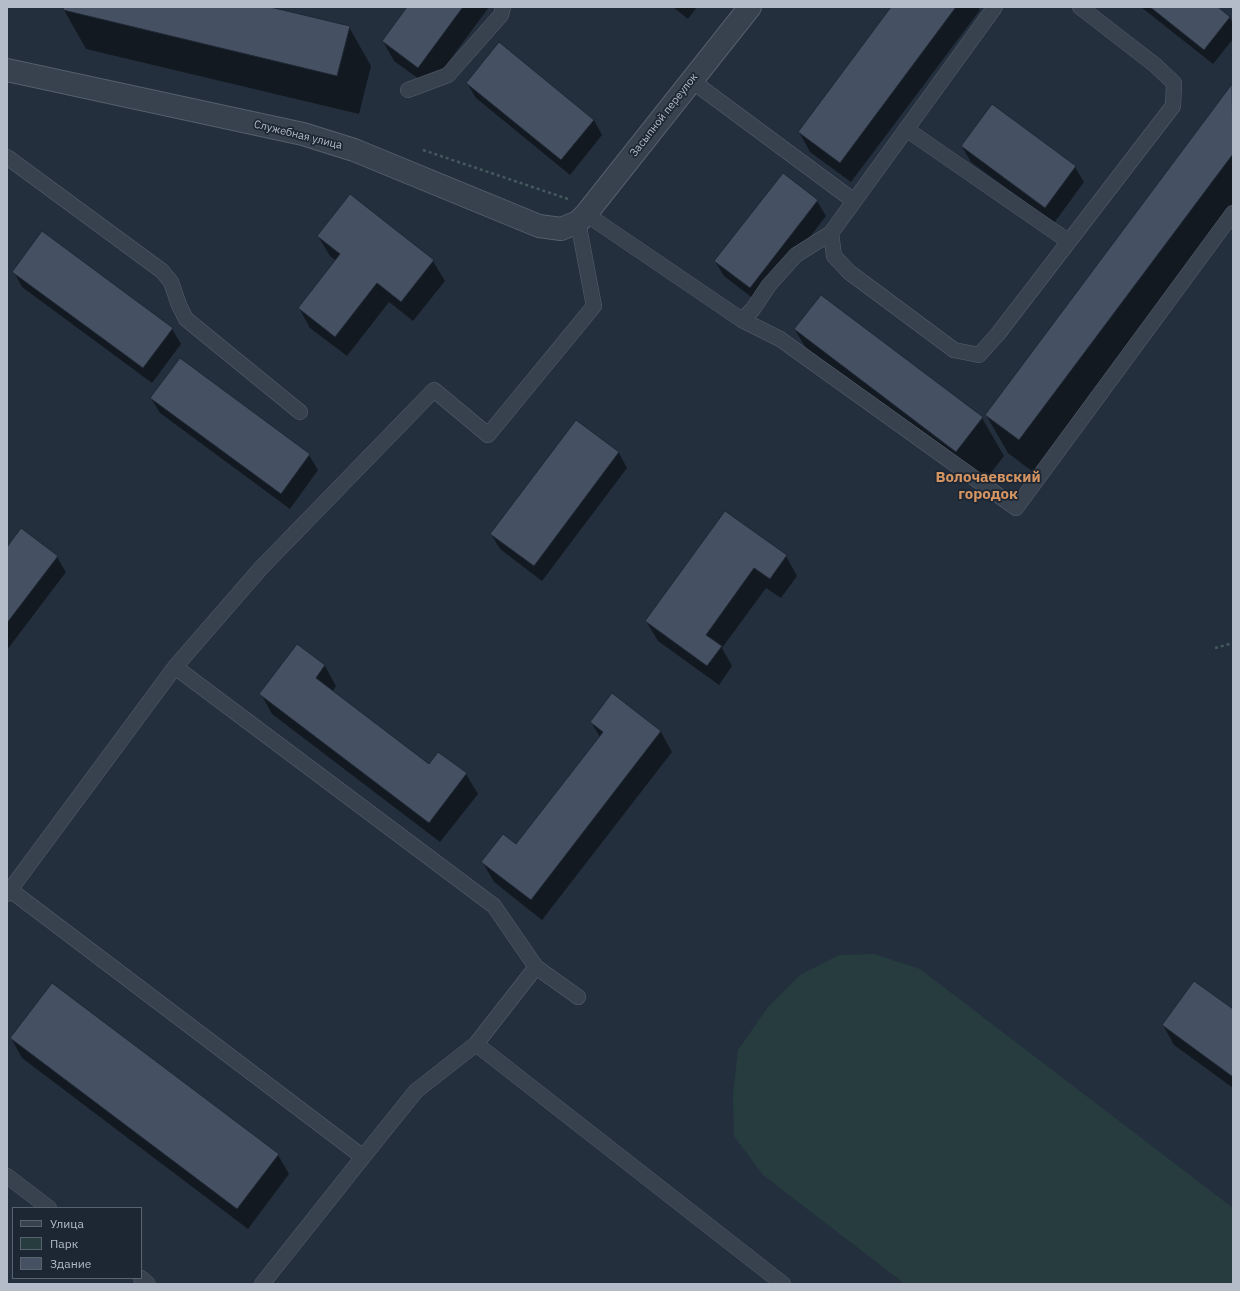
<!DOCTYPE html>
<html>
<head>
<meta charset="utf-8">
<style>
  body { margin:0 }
  #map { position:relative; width:1240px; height:1291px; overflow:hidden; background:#242f3e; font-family:"IBM Plex Sans",sans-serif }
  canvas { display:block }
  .frame { position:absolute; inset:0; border:8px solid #b4bcc9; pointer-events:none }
  .legend { position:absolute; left:12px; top:1207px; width:130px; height:72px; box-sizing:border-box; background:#1d2633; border:1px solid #59626f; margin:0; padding:5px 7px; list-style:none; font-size:12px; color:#b4bcc9 }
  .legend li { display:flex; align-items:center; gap:8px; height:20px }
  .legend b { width:20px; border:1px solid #59626f }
</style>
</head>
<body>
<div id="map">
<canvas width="1240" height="1291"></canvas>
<div class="frame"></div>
<ul class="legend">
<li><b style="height:5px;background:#38414e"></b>Улица</li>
<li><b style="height:11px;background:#263c3f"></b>Парк</li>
<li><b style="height:11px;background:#455162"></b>Здание</li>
</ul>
</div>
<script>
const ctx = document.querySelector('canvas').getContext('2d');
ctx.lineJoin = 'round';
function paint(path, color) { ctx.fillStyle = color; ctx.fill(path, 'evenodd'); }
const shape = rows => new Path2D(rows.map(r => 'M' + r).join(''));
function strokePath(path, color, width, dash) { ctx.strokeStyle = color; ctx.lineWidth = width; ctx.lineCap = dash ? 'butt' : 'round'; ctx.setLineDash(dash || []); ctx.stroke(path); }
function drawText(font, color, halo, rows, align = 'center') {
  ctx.font = font + ' "IBM Plex Sans",sans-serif'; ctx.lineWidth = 3.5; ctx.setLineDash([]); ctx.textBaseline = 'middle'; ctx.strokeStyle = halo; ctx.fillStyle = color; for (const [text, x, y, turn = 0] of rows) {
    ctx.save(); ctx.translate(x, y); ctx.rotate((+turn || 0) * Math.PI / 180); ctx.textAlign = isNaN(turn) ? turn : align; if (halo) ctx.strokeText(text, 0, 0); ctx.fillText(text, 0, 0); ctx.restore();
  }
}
const green = shape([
  [874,954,920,969,1233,1208,1233,1284,905,1284,763,1175,734,1136,733,1095,738,1050,768,1007,800,975,839,955]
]);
const shadow = shape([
  [65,7,265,7,349,27,371,66,359,114,86,49,64,10],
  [408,7,489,7,430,87,394,61,383,41],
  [673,7,697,7,688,19],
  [892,7,978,7,980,10,851,182,810,152,799,132],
  [1141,7,1216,7,1230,18,1233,24,1233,39,1213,64],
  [467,83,594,120,602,135,570,175,476,98],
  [1232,86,1233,221,1041,478,1008,453,986,415],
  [962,147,1075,167,1084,182,1054,223,971,162],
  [350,196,433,261,445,281,413,321,389,302,347,356,310,328,299,308,336,261,330,256,318,236],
  [817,201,826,216,759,303,724,276,715,261],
  [14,272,172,329,181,344,152,383,22,287],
  [795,330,982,418,1004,456,978,490,818,368],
  [180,359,309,455,318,470,290,509,160,413,151,398],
  [576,421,619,453,627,468,542,581,500,549,491,534],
  [725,512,786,556,797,576,781,598,766,588,722,648,732,666,719,685,658,641,646,621],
  [21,530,57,557,66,572,7,650,7,549],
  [298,645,325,666,336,686,332,692,429,766,466,774,478,794,440,842,272,714,261,694],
  [612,695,661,732,672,752,542,920,494,882,483,863,516,845,600,737,591,722],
  [1233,1011,1233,1088,1174,1045,1163,1025],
  [11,1038,278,1155,289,1174,248,1229,22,1058]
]);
const building = shape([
  [64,7,270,7,350,26,337,76,63,10,64,7],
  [407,7,463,7,418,68,382,41,407,7],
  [891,7,956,7,840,163,798,132,891,7],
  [1150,7,1218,7,1230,17,1204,50,1150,7],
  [499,42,594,120,561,160,466,83,499,42],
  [1232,84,1233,154,1019,440,985,415,1232,84],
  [992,104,1076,166,1045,208,961,146,992,104],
  [783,173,818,200,750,288,714,261,783,173],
  [350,194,434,260,401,302,377,283,335,337,298,308,340,254,317,236,350,194],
  [42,231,173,328,143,368,12,272,42,231],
  [821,295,983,417,956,452,794,329,821,295],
  [180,358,310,454,281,494,150,398,180,358],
  [576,420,619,452,534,566,490,534,576,420],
  [725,511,787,555,770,579,754,568,706,635,722,646,707,666,645,621,725,511],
  [21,528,58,556,7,623,7,547,21,528],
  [297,644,325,665,316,678,429,764,438,752,467,773,429,823,259,694,297,644],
  [612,693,661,731,531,900,481,862,503,834,516,844,603,732,590,722,612,693],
  [1194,981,1233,1009,1233,1077,1162,1025,1194,981],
  [52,983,279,1154,237,1209,10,1038,52,983]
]);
const path = shape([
  [423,150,568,199],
  [1215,648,1233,643]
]);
const service = shape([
  [995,7,831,233,834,256,849,272,954,350,979,355,997,335,1173,106,1174,83,1155,65,1080,7],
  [692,81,854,201],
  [408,90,448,75,501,15,503,7],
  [906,129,1068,241],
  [7,157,162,271,171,282,179,305,186,319,300,412],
  [586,214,742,320],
  [831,233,796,255,769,285,753,309,742,320,780,339,1016,508,1233,213],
  [175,667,494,906,536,967,476,1044],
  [9,889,363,1157,416,1091,476,1044,783,1284],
  [7,894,175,667,261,568,434,390,488,435,594,306,578,222],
  [536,967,578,997],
  [7,1176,49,1208],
  [141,1278,148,1284],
  [262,1284,363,1157]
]);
const minor = shape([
  [7,70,303,134,354,150,539,226,561,229,578,222,586,214,750,7]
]);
const streetNames = [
  ["Засыпной переулок",664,115,-52],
  ["Служебная улица",298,135,14]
];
const districtNames = [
  ["Волочаевский",988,478],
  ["городок",988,495]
];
paint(green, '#263c3f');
paint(shadow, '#0007');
paint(building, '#455162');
strokePath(building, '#1f2835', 1);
strokePath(service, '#565f6c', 16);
strokePath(minor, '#565f6c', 24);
strokePath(path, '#44595c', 2.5, [3, 3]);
strokePath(service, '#38414e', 15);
strokePath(minor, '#38414e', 22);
drawText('11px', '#b4bcc9', '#1d2633', streetNames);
drawText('bold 15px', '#d59563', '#1d2633', districtNames);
</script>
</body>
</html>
